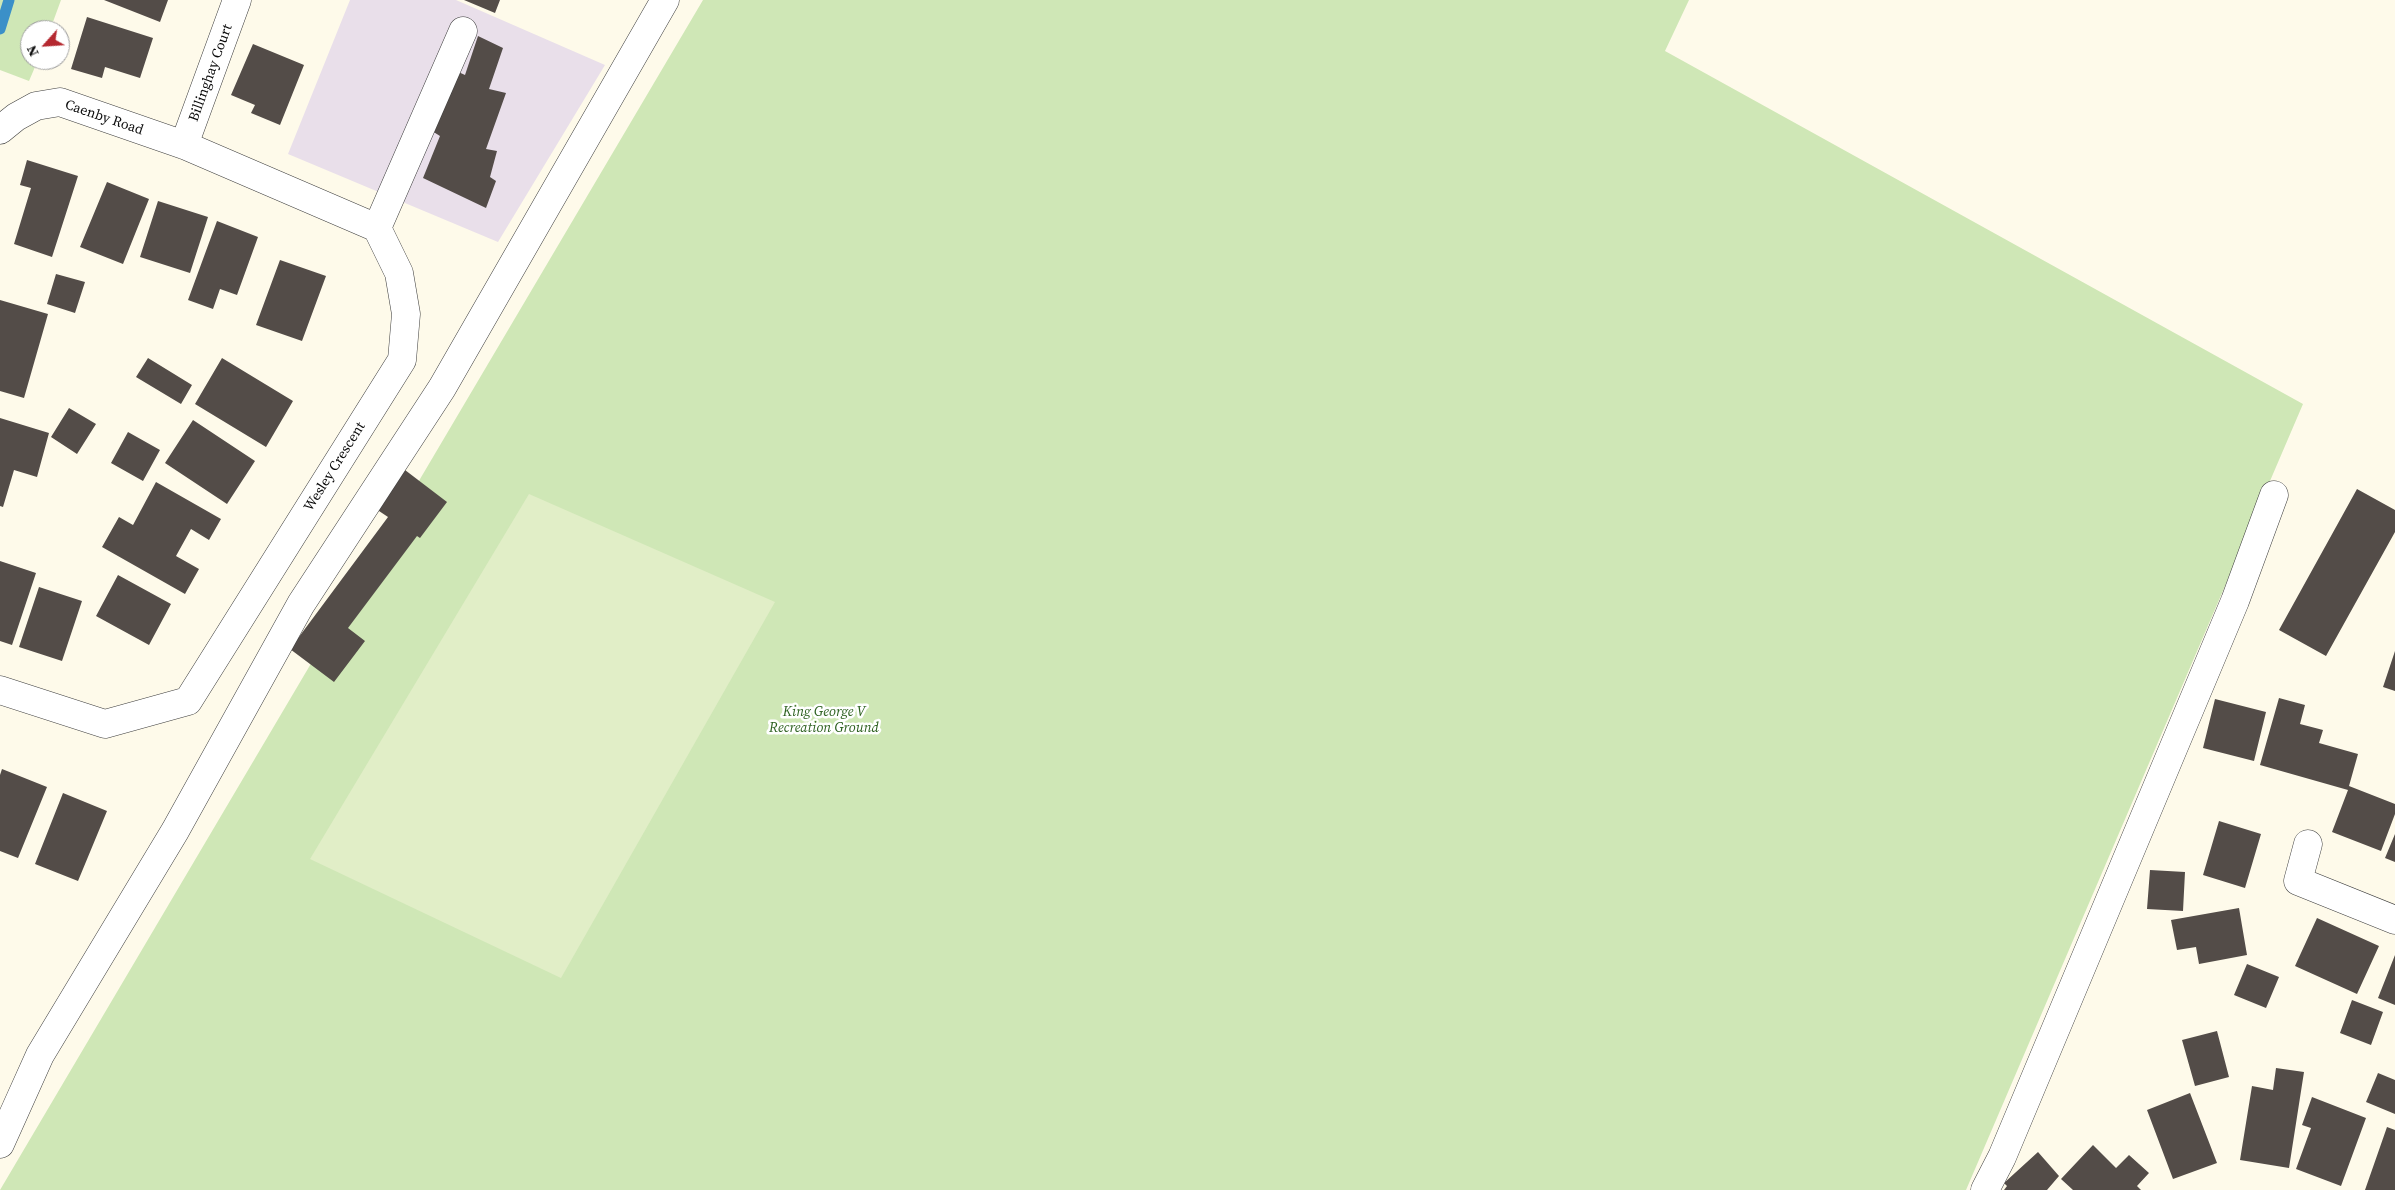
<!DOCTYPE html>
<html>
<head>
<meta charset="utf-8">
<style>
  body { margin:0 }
  #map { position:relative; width:2395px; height:1190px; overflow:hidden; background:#fefaea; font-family:"Source Serif 4",serif }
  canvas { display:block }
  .north { position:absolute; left:20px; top:20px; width:50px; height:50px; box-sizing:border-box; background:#fff; border:1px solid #9d9d9d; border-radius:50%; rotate:244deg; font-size:14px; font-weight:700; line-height:20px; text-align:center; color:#0b0b0b }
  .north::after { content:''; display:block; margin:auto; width:18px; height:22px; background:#b52930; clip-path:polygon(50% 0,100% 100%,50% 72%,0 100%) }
</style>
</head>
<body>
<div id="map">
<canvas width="2395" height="1190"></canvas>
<div class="north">N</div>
</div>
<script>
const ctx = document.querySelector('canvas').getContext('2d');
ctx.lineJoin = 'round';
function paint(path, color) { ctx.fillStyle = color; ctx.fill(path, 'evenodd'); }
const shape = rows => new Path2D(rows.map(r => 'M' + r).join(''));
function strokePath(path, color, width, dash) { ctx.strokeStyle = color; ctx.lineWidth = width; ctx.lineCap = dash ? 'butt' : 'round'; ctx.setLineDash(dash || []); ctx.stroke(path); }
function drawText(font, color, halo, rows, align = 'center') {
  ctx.font = font + ' "Source Serif 4",serif'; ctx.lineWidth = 5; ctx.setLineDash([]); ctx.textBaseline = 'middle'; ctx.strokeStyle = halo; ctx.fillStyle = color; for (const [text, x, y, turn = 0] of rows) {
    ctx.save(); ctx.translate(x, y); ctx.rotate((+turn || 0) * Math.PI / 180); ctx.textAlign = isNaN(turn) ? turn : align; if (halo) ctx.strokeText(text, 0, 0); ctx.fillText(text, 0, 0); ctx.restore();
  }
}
const industrial = shape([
  [350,0,456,0,605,65,498,242,288,154]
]);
const green = shape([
  [0,0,61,0,50,30,30,30,30,60,38,60,29,81,0,70],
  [703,0,1689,0,1665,51,2303,404,1966,1190,0,1190]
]);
const pitch = shape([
  [529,494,775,602,561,978,310,859]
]);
const stream = shape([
  [0,29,9,0]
]);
const building = shape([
  [104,0,168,0,160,22],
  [464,0,500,0,495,13],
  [87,17,153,38,140,78,105,67,102,78,71,69],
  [478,36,503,48,489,89,506,93,486,149,497,151,490,177,496,181,486,208,423,178,440,136,432,131,454,70,465,75],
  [253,44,304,65,280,125,251,113,255,105,231,95],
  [27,160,78,176,52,257,14,244,31,188,20,185],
  [107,182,149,199,123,264,80,247],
  [158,201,208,217,190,273,140,257],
  [217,221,258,237,237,295,220,289,213,309,188,300],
  [280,260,326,276,302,341,256,325],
  [56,274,85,282,75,313,47,304],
  [0,300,48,314,24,398,0,391],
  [148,358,192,385,181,404,136,377],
  [222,358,293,401,266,447,195,404],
  [69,408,96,424,77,454,51,437],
  [0,418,49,433,37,477,14,470,3,507,0,506],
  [193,420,255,461,227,504,165,463],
  [128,432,160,450,143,481,111,463],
  [405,470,447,502,420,538,417,536,348,628,365,641,334,682,290,649,388,517,376,509],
  [156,482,221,519,209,540,191,529,176,556,199,569,185,594,102,547,119,517,133,525],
  [2357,489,2395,510,2395,532,2326,656,2279,630],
  [0,561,36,573,12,645,0,641],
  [118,575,171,604,149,645,96,616],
  [39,587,82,601,62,661,19,647],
  [2395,651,2395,691,2383,687],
  [2279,698,2305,705,2300,724,2323,730,2319,743,2358,754,2349,786,2395,804,2395,814,2381,851,2332,832,2348,790,2260,765],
  [2215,699,2266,712,2254,761,2203,748],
  [2,769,47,787,18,858,0,851,0,775],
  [63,793,107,811,78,881,35,864],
  [2219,821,2261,834,2245,888,2203,875],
  [2395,834,2395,862,2385,858],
  [2150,870,2185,872,2183,911,2147,909],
  [2239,908,2247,955,2199,964,2196,947,2177,950,2171,920],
  [2317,918,2379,946,2357,994,2295,966],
  [2395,955,2395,1005,2378,998],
  [2247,964,2279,977,2266,1008,2234,995],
  [2352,1000,2383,1012,2371,1045,2340,1033],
  [2217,1031,2229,1077,2195,1086,2182,1040],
  [2276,1068,2304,1072,2289,1168,2240,1160,2252,1086,2273,1090],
  [2378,1073,2395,1080,2395,1114,2366,1102],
  [2190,1093,2217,1163,2173,1179,2147,1110],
  [2312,1097,2366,1118,2341,1186,2296,1169,2311,1128,2302,1125],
  [2387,1127,2395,1130,2395,1190,2365,1190],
  [2093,1145,2116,1168,2129,1155,2149,1173,2137,1186,2141,1190,2073,1190,2061,1179],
  [2038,1152,2059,1176,2047,1190,2004,1190,2007,1186,2004,1183]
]);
const minor = shape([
  [0,130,16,117,36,106,60,102,184,145,377,228,399,273,406,314,402,360,188,701,105,724,0,690],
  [184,145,237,0],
  [377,228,463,31],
  [2308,844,2298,881,2395,920],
  [0,1144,40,1055,175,831,301,604,442,388,665,0],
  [1985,1190,2002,1157,2235,601,2274,495]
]);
const streetNames = [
  ["Billinghay Court",211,73,-70],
  ["Caenby Road",104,118,19],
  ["Wesley Crescent",335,467,-58]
];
const parkNames = [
  ["King George V",824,712],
  ["Recreation Ground",824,728]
];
paint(industrial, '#e9dfea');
paint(green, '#cfe7b6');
paint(pitch, '#e1eec7');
strokePath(stream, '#3b90c8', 11);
paint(building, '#534c48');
strokePath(minor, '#3e3e3e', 29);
strokePath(minor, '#fff', 28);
drawText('14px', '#0b0b0b', '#fff', streetNames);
drawText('italic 14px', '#2c601f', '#fff', parkNames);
</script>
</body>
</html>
